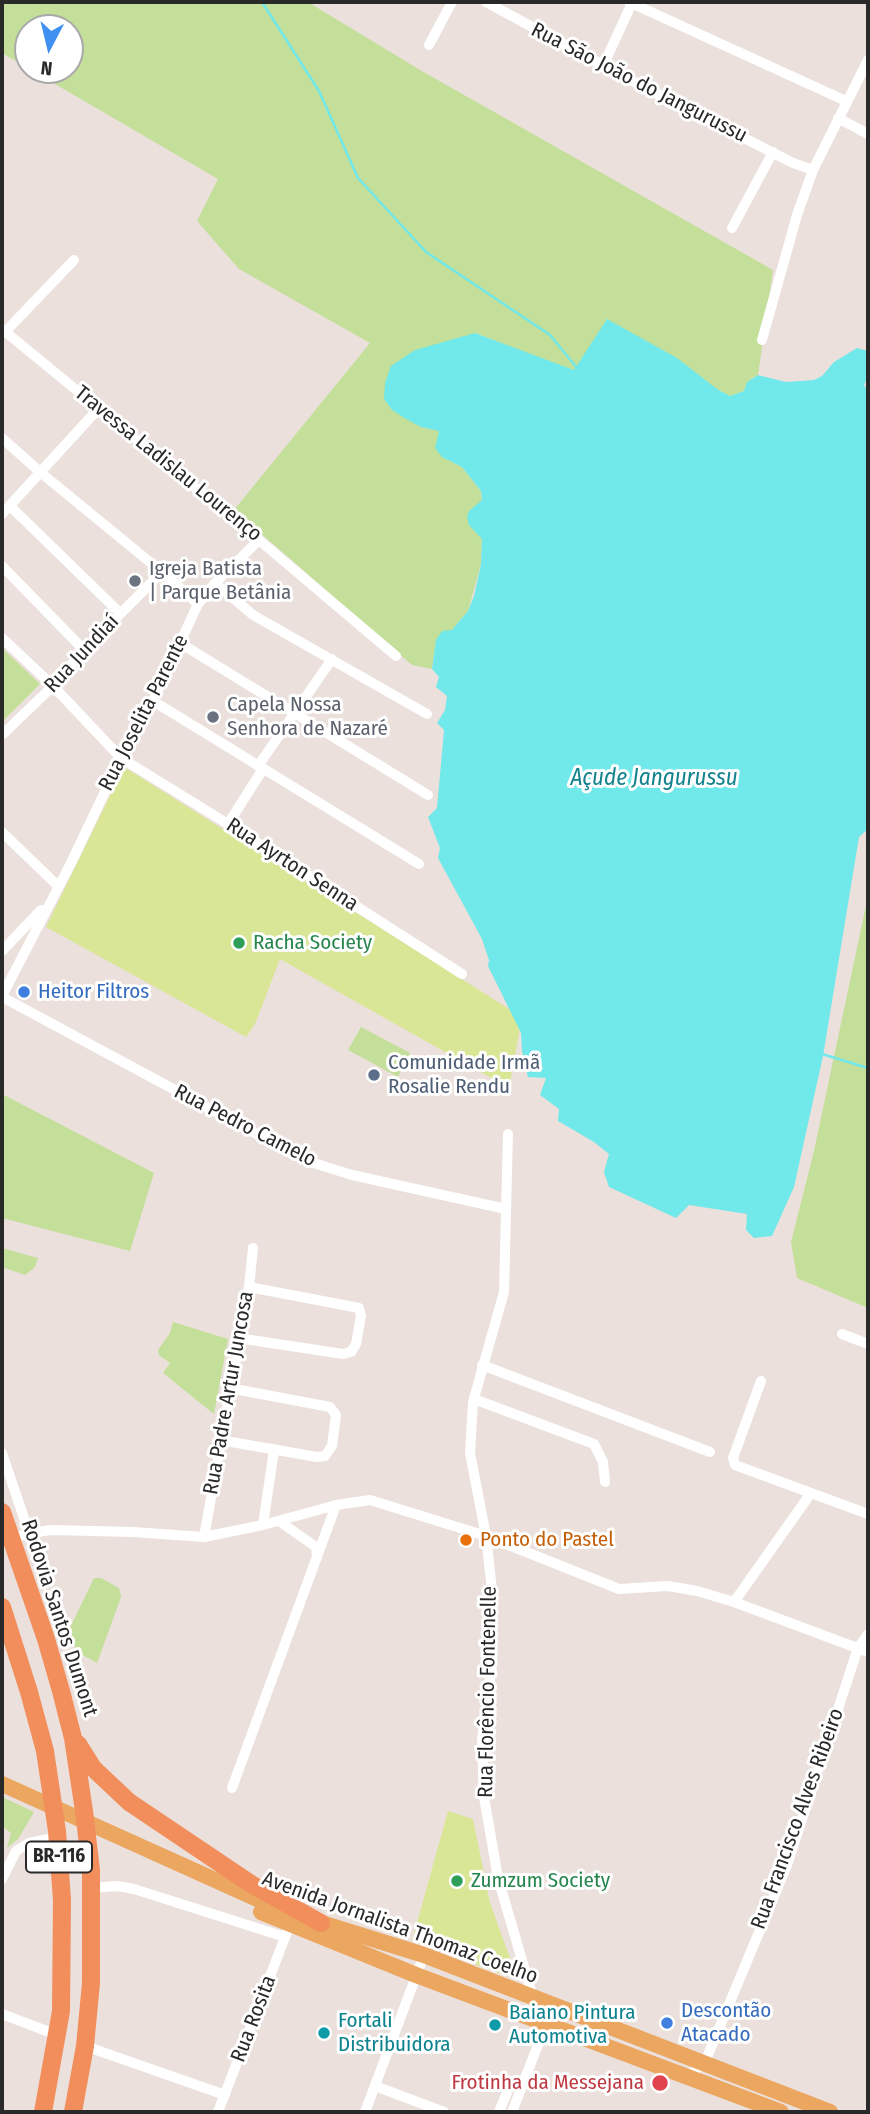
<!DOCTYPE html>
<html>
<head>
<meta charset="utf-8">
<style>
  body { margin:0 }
  #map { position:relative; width:870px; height:2114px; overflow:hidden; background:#ebe0db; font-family:"Fira Sans Condensed",sans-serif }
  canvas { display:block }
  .frame { position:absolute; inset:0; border:4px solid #292929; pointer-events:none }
  .north { position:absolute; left:14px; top:14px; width:70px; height:70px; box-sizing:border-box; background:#fff; border:2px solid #a9a9a9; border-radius:50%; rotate:187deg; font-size:19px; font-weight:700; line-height:28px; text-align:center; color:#292929 }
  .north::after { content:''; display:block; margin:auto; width:24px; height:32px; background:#4090f2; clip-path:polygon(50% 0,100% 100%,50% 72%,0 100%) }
</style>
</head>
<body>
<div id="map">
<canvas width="870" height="2114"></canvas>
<div class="frame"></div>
<div class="north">N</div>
</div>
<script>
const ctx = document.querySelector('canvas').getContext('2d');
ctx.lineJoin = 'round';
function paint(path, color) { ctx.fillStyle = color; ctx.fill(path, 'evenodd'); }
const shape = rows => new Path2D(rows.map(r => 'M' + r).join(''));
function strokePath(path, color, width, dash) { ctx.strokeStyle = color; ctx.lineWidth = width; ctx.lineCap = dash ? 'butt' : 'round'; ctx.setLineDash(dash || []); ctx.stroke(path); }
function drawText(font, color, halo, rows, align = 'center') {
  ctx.font = font + ' "Fira Sans Condensed",sans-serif'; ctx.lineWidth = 6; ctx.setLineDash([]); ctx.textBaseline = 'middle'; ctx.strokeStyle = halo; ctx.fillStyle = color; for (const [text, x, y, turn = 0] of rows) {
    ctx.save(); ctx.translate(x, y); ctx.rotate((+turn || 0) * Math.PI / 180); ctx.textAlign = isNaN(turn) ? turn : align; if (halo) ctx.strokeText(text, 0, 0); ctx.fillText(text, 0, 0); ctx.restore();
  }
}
const green = shape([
  [2,2,308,2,420,70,773,270,758,375,752,378,744,391,730,396,717,389,574,371,475,333,421,427,440,431,443,457,462,467,481,491,482,501,469,511,482,539,481,564,468,611,452,630,436,640,432,669,412,665,234,510,370,343,239,269,197,221,218,179,31,70,70,70,70,28,28,28,28,68,2,53],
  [2,648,40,684,2,722],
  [868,896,868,1308,797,1278,791,1242,814,1151],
  [361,1027,410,1053,398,1077,348,1050],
  [2,1094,154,1173,130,1251,2,1218],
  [2,1248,38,1258,35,1267,25,1275,2,1267],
  [173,1322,228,1339,214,1414,163,1373,170,1363,159,1355,158,1350,170,1333],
  [94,1578,101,1578,119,1588,121,1597,97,1663,77,1652,69,1630],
  [2,1797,34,1812,18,1839,7,1848,11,1833,2,1826]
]);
const pitch = shape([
  [124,767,522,1017,509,1088,280,959,255,1024,246,1037,46,927],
  [448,1811,473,1819,490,1903,518,1980,412,1941]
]);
const water = shape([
  [607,319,677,358,717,389,730,396,744,391,747,382,758,375,786,382,814,380,822,376,834,362,857,348,868,351,868,374,864,386,868,389,868,829,859,837,823,1056,794,1187,772,1236,754,1238,746,1230,747,1214,689,1205,676,1218,609,1187,604,1172,609,1154,594,1142,558,1121,559,1109,540,1095,546,1078,528,1077,522,1051,521,1033,488,966,489,960,482,939,438,858,440,848,428,817,437,808,444,730,437,723,445,710,447,696,436,687,439,677,432,669,436,640,442,631,452,630,468,611,474,596,481,564,482,539,469,525,467,517,469,511,482,500,481,491,462,467,442,457,435,448,439,431,421,427,406,419,392,410,384,399,385,383,391,366,415,350,475,333,574,370]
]);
const stream = shape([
  [262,2,319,91,358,178,426,252,550,335,577,368],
  [822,1054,868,1068]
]);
const minor = shape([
  [486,2,638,84,793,163,813,170,868,60],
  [629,2,846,101],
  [429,45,452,2],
  [603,66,632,3],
  [838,118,868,134],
  [732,228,773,152],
  [2,329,259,540,396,656],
  [5,332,74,260],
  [762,340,797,215,813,170],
  [2,438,40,472,162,572,198,604],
  [10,506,120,613],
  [2,514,99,408],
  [2,566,84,650],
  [215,583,253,615,427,714],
  [2,638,53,686,121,758,228,824,462,974],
  [180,643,428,795],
  [153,701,419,864],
  [2,735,53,686,84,650,162,572],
  [258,766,332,659],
  [228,824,263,769],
  [2,832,58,886],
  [2,951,41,910],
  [2,996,71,863,121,758,153,701,198,604,215,583,259,540],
  [2,997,307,1161,352,1175,506,1209],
  [508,1134,504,1292,473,1402,470,1453,486,1536,491,1581,492,1664,482,1740,484,1797,498,1878,533,1998],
  [842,1334,868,1344],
  [238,1338,343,1354,351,1352,356,1344,361,1316,359,1308,249,1287],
  [482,1365,710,1452],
  [761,1381,733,1458,735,1465,868,1514],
  [474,1399,594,1444,603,1462,605,1482],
  [220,1440,317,1457,325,1456,332,1446,336,1415,330,1407,229,1388],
  [2,1453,29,1533],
  [279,1521,316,1547,317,1558],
  [263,1525,274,1450],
  [204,1537,249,1287,253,1248],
  [11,1539,29,1533,51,1530,133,1532,204,1537,263,1525,336,1505,370,1500,486,1536,619,1589,668,1586,697,1591,734,1602,868,1652],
  [734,1602,811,1493],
  [232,1788,336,1505],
  [2,1879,16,1851,29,1843,58,1837],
  [92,1888,117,1886,134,1889,285,1937],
  [2,2014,57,2035],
  [85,2046,225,2095],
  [688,2076,705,2062,787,1865,858,1648,868,1634],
  [375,2086,444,2112],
  [218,2112,287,1932],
  [365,2112,424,1955],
  [499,2112,510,2085],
  [512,2112,553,2006]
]);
const primary = shape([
  [2,1784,286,1912,424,1955,830,2112],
  [261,1912,416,1975,781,2112]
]);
const trunk = shape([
  [2,1512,46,1639,61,1691,73,1738,84,1811,91,1870,91,1983,85,2046,73,2112],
  [2,1607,29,1692,45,1751,57,1831,62,1900,61,2011,43,2112],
  [78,1744,93,1768,129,1802,251,1884,321,1923]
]);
const markers = [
  [135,581,7,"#6b7280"],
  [213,717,7,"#6b7280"],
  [239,943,7,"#2e9e5b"],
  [24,992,7,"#3f7fe0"],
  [374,1075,7,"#5c6f8a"],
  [466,1540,7,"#e8710a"],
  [457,1881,7,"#2e9e5b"],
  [667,2023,7,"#3f7fe0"],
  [495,2025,7,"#0f9aa8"],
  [324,2033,7,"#0f9aa8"],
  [660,2083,9,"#e0444e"]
];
const shields = [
  [59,1857,66]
];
const shieldNames = [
  ["BR-116",59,1857]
];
const streetNames = [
  ["Rua São João do Jangurussu",639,83,27],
  ["Travessa Ladislau Lourenço",168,464,39],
  ["Rua Jundiaí",82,654,-47],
  ["Rua Joselita Parente",144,713,-63],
  ["Rua Ayrton Senna",292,865,33],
  ["Rua Pedro Camelo",245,1126,27],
  ["Rua Padre Artur Juncosa",229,1393,-80],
  ["Rodovia Santos Dumont",59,1618,72],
  ["Rua Florêncio Fontenelle",488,1692,-89],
  ["Rua Francisco Alves Ribeiro",798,1819,-70],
  ["Avenida Jornalista Thomaz Coelho",400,1928,20],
  ["Rua Rosita",254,2019,-69]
];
const worshipNames = [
  ["Igreja Batista",149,569],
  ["| Parque Betânia",149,593],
  ["Capela Nossa",227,705],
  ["Senhora de Nazaré",227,729]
];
const leisureNames = [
  ["Racha Society",253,943],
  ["Zumzum Society",471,1881]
];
const shopNames = [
  ["Heitor Filtros",38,992],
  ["Descontão",681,2011],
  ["Atacado",681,2035]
];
const serviceNames = [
  ["Comunidade Irmã",388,1063],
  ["Rosalie Rendu",388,1087]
];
const foodNames = [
  ["Ponto do Pastel",480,1540]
];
const cultureNames = [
  ["Baiano Pintura",509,2013],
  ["Automotiva",509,2037],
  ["Fortali",338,2021],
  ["Distribuidora",338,2045]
];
const healthNames = [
  ["Frotinha da Messejana",644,2083]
];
const waterNames = [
  ["Açude Jangurussu",654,779]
];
paint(green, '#c3df99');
paint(pitch, '#d9e695');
paint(water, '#71e8e9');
strokePath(stream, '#71e8e9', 2.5);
strokePath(minor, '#fff', 10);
strokePath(primary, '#eba660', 16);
strokePath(trunk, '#f18e5c', 18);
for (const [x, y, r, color] of markers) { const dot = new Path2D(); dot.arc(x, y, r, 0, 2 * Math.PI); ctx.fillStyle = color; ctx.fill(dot); strokePath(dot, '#fff', 2.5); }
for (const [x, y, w] of shields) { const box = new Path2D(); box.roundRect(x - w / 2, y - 15.5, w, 31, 5); ctx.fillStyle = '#fff'; ctx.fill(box); strokePath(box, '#292929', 2); }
drawText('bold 19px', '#292929', null, shieldNames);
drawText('21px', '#292929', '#fff', streetNames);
drawText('21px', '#5b616d', '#fff', worshipNames, 'left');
drawText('21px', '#27864d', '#fff', leisureNames, 'left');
drawText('21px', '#366cbe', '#fff', shopNames, 'left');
drawText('21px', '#4e5e75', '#fff', serviceNames, 'left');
drawText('21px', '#c56008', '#fff', foodNames, 'left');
drawText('21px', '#0d838f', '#fff', cultureNames, 'left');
drawText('21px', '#be3a42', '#fff', healthNames, 'right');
drawText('italic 23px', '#12828c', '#fff', waterNames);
</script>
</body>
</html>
